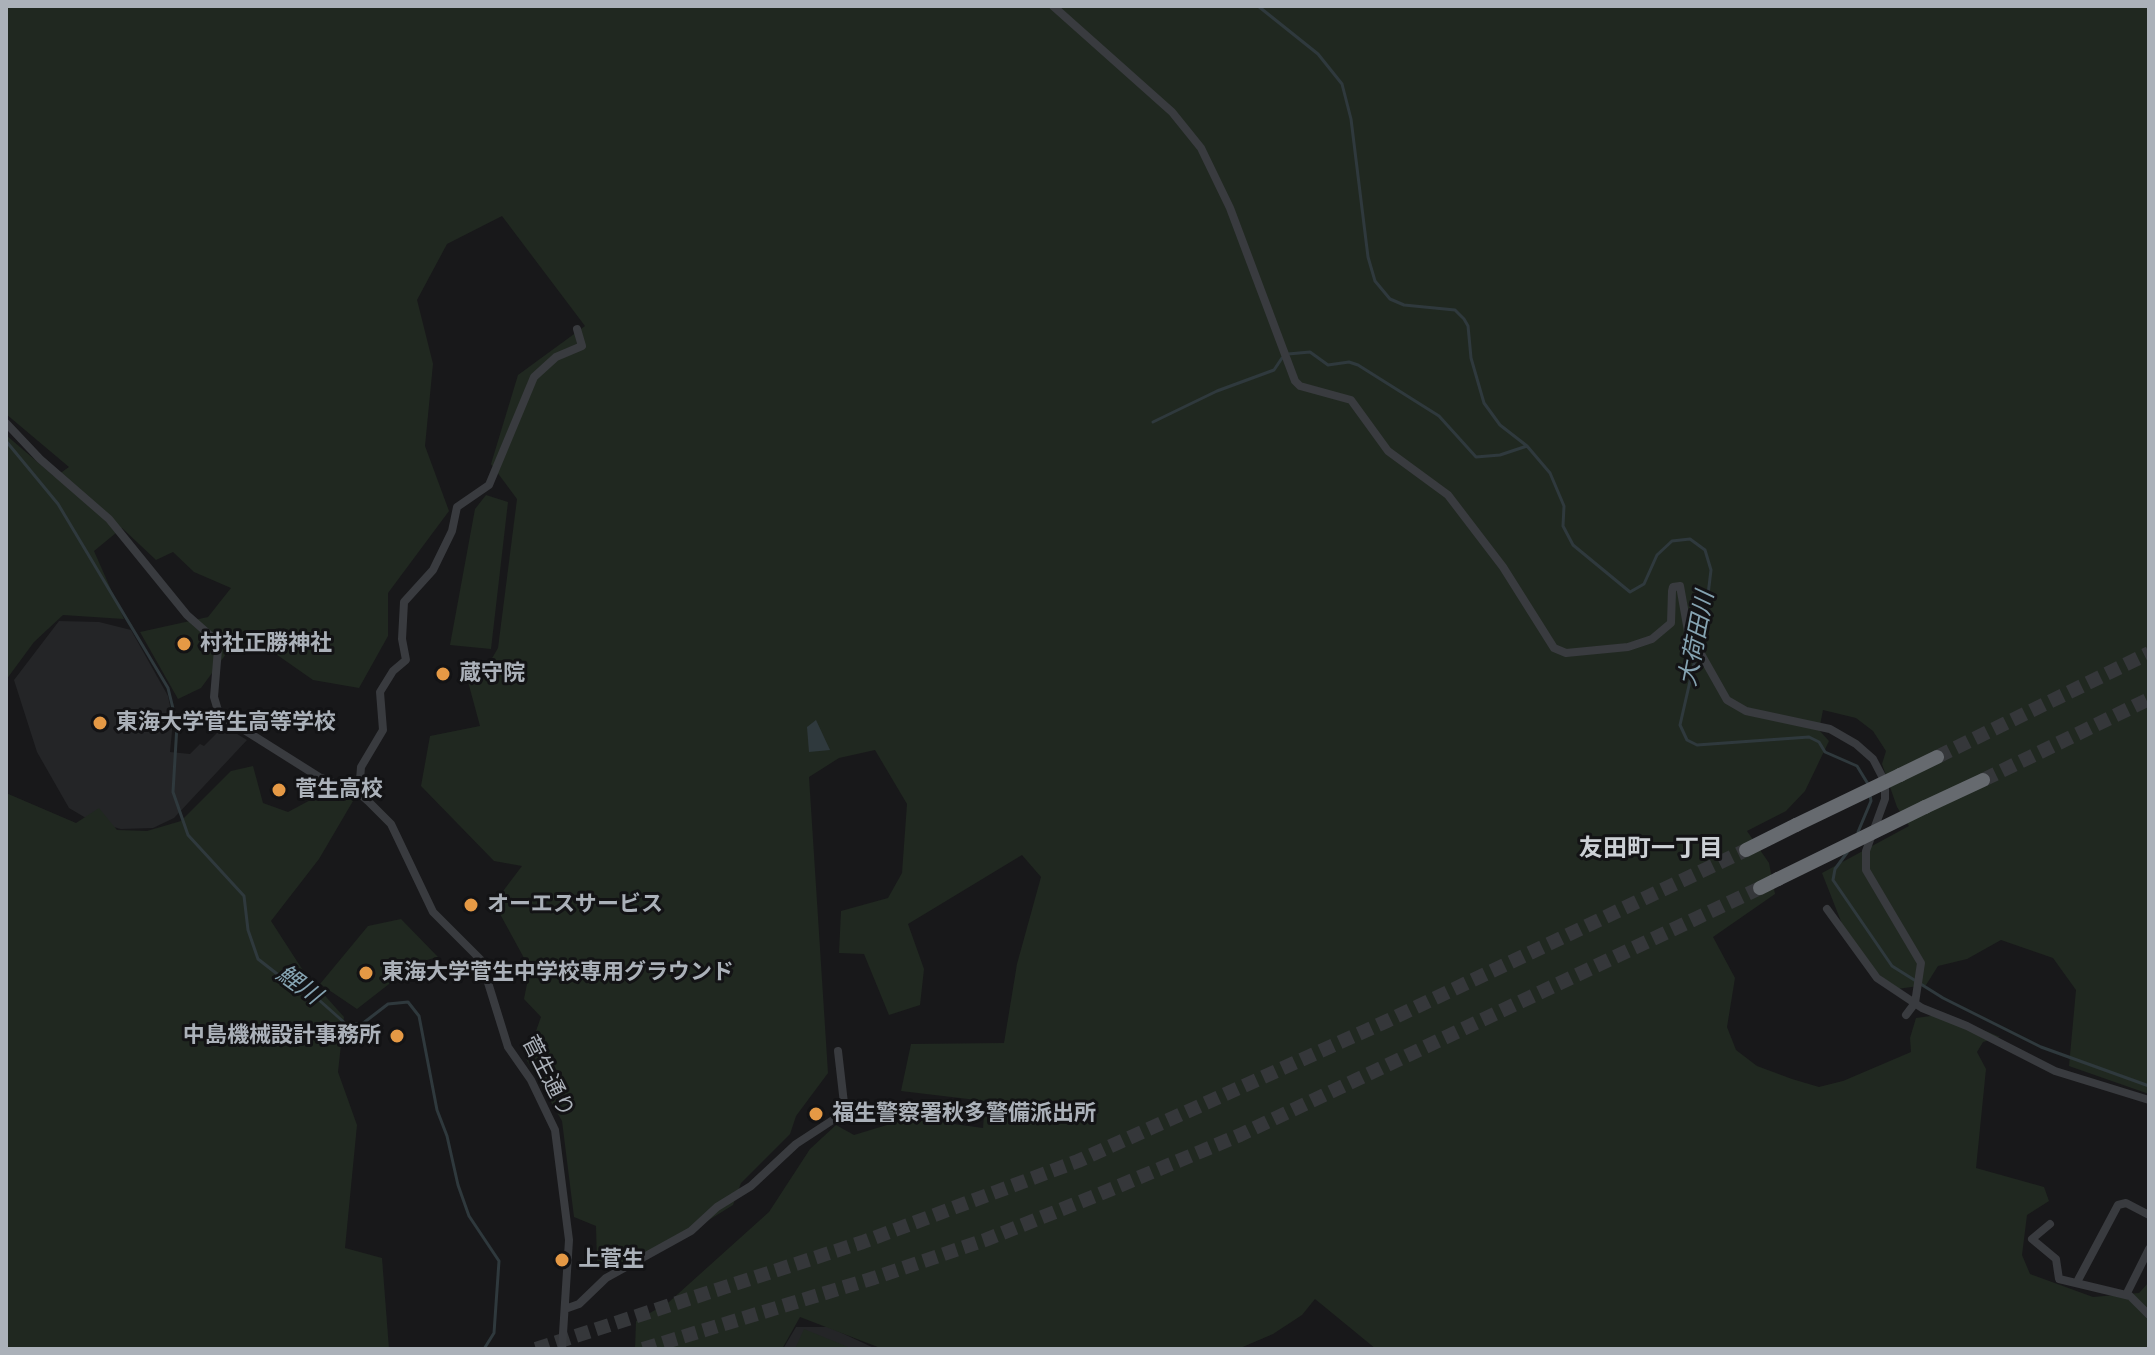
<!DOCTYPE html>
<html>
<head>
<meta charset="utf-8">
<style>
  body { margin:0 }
  #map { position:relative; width:2155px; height:1355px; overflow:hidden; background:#18181a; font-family:Poppins,sans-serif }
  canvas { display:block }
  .frame { position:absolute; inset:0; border:8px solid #abb1b9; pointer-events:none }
</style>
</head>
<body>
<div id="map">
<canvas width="2155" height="1355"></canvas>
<div class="frame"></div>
</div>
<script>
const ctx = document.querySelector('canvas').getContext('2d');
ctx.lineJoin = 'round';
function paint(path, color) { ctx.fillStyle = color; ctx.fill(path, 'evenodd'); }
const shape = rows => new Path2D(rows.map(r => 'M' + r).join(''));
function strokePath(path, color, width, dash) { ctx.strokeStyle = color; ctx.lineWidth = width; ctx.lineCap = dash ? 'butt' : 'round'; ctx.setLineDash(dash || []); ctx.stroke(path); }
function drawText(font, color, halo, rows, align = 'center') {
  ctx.font = font + ' Poppins,"Noto Sans JP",sans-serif'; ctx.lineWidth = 6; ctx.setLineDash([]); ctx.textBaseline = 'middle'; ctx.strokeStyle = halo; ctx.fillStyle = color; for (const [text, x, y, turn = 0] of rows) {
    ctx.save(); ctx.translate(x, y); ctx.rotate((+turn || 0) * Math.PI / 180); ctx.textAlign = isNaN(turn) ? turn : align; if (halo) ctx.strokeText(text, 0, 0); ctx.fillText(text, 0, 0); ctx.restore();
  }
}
const built = shape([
  [59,621,99,622,131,630,168,696,173,721,170,752,190,754,200,744,204,746,224,726,247,740,174,818,153,828,121,829,91,821,69,808,37,752,14,680],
  [796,1327,829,1327,876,1349,783,1349]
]);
const green = shape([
  [6,6,2149,6,2149,1094,2069,1066,2076,990,2053,958,2001,940,1967,959,1938,966,1926,985,1897,989,1876,972,1844,929,1822,873,1909,826,1897,807,1882,764,1886,751,1873,731,1856,718,1823,710,1819,730,1829,741,1805,791,1786,811,1747,831,1769,863,1775,894,1713,937,1735,978,1727,1027,1736,1050,1757,1066,1792,1079,1819,1087,1843,1081,1911,1052,1910,1038,1916,1018,1945,1014,2000,1037,1983,1042,1977,1052,1986,1069,1976,1168,2044,1187,2049,1201,2027,1215,2022,1255,2030,1274,2093,1297,2139,1293,2149,1282,2149,1349,1376,1349,1315,1299,1302,1315,1273,1334,1238,1349,883,1349,800,1317,782,1349,635,1349,636,1321,669,1302,769,1212,810,1149,836,1125,854,1135,910,1118,983,1128,985,1101,901,1091,911,1044,1004,1043,1017,964,1041,877,1022,855,908,924,924,969,920,1005,889,1015,864,954,839,953,841,911,888,898,902,873,907,804,875,750,839,758,809,777,828,1073,796,1116,790,1134,741,1183,733,1205,635,1266,597,1263,596,1226,574,1217,562,1121,526,1059,541,1017,524,999,530,969,494,903,522,866,494,861,421,786,430,736,480,726,463,663,487,667,498,648,517,499,491,464,518,375,585,326,502,216,447,244,417,300,433,364,425,446,449,511,388,593,388,636,359,688,313,680,243,631,201,688,178,699,140,632,208,617,231,588,194,572,173,552,156,560,122,528,94,551,124,619,63,615,34,642,6,680,6,435,55,477,69,467,6,414],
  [486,495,508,502,491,649,450,645,475,509],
  [253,766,263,803,288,812,331,789,353,801,319,859,271,921,304,972,344,1017,338,1072,357,1125,345,1248,382,1258,389,1349,6,1349,6,793,76,823,99,808,117,830,147,831,181,821,231,771],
  [401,919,438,957,416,963,357,1009,320,984,368,926],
  [804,1329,853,1349,795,1349]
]);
const water = shape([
  [816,720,830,750,809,752,807,727]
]);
const stream = shape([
  [1258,6,1318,54,1342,84,1351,119,1368,257,1375,281,1390,299,1404,305,1455,310,1464,319,1468,326,1471,358,1484,403,1500,425,1527,446,1550,473,1564,506,1563,526,1573,545,1630,592,1644,584,1657,555,1672,541,1690,539,1705,550,1711,570,1706,611,1680,725,1687,740,1697,745,1809,737,1819,742,1825,752,1857,766,1868,784],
  [1288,354,1310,352,1328,365,1349,362,1358,365,1439,416,1476,457,1500,455,1527,446],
  [1153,422,1217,391,1274,370,1282,358],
  [6,441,58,504,168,688,177,725,173,792,188,835,244,896,248,930,258,959,281,977,301,984,346,1024,362,1024,388,1004,408,1002,419,1016,437,1110,447,1136,458,1185,469,1216,499,1261,494,1333,484,1349],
  [1858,832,1871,801,1870,795],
  [1849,850,1835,869,1833,880,1892,966,1943,998,2041,1047,2149,1086]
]);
const motorwayTunnel = shape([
  [1937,757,2149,653],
  [1983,780,2149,699],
  [536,1349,863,1242,1078,1161,1387,1021,1746,850],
  [643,1349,874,1278,985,1240,1095,1196,1240,1135,1760,888]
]);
const minor = shape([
  [1053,6,1172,112,1201,148,1230,208,1295,381,1300,386,1351,400,1388,451,1448,495,1503,567,1554,648,1566,653,1628,647,1652,639,1671,623,1672,591,1673,587,1680,586,1688,631,1727,700,1746,711,1830,729,1856,744,1873,759,1885,782,1885,799,1866,851,1866,870,1921,963,1915,1003,1906,1015],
  [6,423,40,459,109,519,187,615,213,638,218,649,214,697,219,714,319,777,359,793,368,801,391,824,433,912,481,960,508,1047,531,1080,555,1130,569,1240,562,1349],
  [359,793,361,767,383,730,380,692,393,671,406,660,402,639,404,602,433,570,452,531,457,507,489,485,534,377,556,357,582,346,577,329],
  [1827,909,1877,978,1922,1008,1967,1026,2055,1071,2149,1100],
  [2050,1224,2032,1239,2056,1259,2059,1279,2130,1296,2149,1315],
  [2077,1282,2118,1205,2126,1203,2149,1215],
  [2126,1295,2149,1249],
  [565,1309,579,1304,606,1278,691,1231,717,1207,751,1186,796,1144,845,1112,838,1051]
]);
const motorway = shape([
  [1900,775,1937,757],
  [1925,807,1983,780],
  [1746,850,1796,825],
  [1760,888,1778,879]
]);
const motorwayBridge = shape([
  [1796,825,1900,775],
  [1778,879,1925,807]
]);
const markers = [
  [184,644,8,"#e59945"],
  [443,674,8,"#e59945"],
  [100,723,8,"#e59945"],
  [279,790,8,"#e59945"],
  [471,905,8,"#e59945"],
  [366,973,8,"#e59945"],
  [397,1036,8,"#e59945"],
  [816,1114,8,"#e59945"],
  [562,1260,8,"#e59945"]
];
const poiNames = [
  ["村社正勝神社",200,644],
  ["蔵守院",459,674],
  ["東海大学菅生高等学校",116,723],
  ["菅生高校",295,790],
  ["オーエスサービス",487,905],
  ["東海大学菅生中学校専用グラウンド",382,973],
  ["中島機械設計事務所",381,1036,"right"],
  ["福生警察署秋多警備派出所",832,1114],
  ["上菅生",578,1260]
];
const streetNames = [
  ["菅生通り",547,1077,63]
];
const waterNames = [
  ["大荷田川",1698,639,-79],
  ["鯉川",298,986,36]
];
const neighbourhoodNames = [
  ["友田町一丁目",1651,850]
];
paint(built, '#242527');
paint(green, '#202820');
paint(water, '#2f393d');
strokePath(stream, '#2f393d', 3);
strokePath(motorwayTunnel, '#35373a', 14, [14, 7]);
strokePath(minor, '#393b3f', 8);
strokePath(motorway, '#666a6f', 14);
strokePath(motorwayBridge, '#666a6f', 14);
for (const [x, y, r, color] of markers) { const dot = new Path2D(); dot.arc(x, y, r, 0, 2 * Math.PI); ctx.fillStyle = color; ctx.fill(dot); strokePath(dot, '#131315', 3); }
drawText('bold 22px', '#abb1b9', '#131315', poiNames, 'left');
drawText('22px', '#abb1b9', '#131315', streetNames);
drawText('italic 24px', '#85a3b1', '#131315', waterNames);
drawText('bold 24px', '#ccd0d5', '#131315', neighbourhoodNames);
</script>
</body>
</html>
